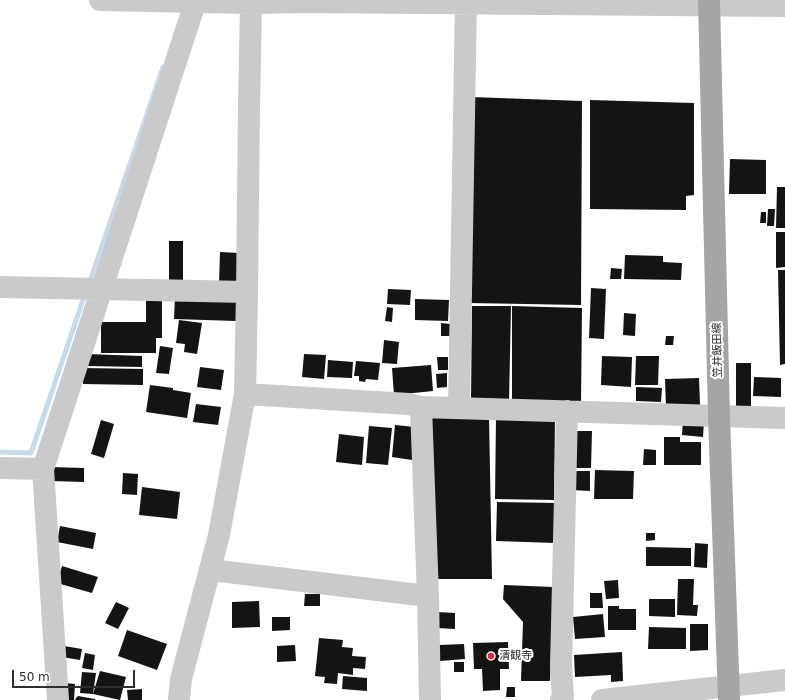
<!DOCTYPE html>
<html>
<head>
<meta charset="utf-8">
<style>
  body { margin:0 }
  #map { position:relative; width:785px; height:700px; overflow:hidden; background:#fff; font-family:"DejaVu Sans",sans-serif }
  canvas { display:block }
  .scale { position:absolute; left:12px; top:670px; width:123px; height:18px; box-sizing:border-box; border:2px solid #2d2d2d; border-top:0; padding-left:5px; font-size:12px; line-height:14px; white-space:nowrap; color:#2d2d2d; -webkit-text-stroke:3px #fff; paint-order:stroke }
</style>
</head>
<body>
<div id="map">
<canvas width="785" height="700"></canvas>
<div class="scale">50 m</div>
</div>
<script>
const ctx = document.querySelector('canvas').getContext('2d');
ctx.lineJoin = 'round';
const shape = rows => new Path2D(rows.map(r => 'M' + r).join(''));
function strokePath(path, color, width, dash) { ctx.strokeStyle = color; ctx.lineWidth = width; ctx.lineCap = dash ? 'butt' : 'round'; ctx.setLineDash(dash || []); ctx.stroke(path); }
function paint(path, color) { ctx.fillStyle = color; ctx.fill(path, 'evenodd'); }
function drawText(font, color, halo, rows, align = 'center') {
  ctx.font = font + ' "DejaVu Sans","Noto Sans JP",sans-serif'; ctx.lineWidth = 4; ctx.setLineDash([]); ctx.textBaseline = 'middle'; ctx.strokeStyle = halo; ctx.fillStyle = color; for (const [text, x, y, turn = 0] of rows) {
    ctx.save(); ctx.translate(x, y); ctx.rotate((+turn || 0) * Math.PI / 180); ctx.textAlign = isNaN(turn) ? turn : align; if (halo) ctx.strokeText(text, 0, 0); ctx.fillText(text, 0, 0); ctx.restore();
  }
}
const stream = shape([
  [89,284,163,67],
  [0,452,31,453,85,294]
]);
const building = shape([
  [471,97,582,101,581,305,469,303],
  [590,100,694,103,694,195,686,196,686,210,590,209],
  [730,159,766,160,766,194,729,194],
  [777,187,785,187,785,228,776,228],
  [768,209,775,209,774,226,767,226],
  [761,212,766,212,766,223,760,223],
  [776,232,785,232,785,267,776,268],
  [169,241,183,241,183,282,169,282],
  [220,252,239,253,238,284,219,284],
  [625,255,663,256,663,262,682,263,681,280,624,279],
  [611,268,622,269,621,279,610,279],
  [778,270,785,270,785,364,780,365],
  [591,288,606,289,604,339,589,338],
  [388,289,411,290,410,305,387,304],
  [175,296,237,298,236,321,174,319],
  [146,297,162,297,162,338,156,338,156,353,101,353,101,322,146,322],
  [415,299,449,300,448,321,415,320],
  [472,306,511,306,509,401,471,400],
  [512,306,582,308,581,404,512,401],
  [387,307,393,308,392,322,385,321],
  [624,313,636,314,635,336,623,335],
  [179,320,202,323,197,354,184,352,185,344,176,343],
  [441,323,450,324,450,336,441,336],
  [666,336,674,336,673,345,665,345],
  [384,340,399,342,397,364,382,363],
  [160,346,173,348,169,374,156,373],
  [87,354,142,356,142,367,87,366],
  [304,354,326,355,324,379,302,377],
  [602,356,632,357,631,387,601,385],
  [636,356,659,356,658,385,635,385],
  [437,357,448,357,448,370,438,370],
  [328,360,353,362,352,378,327,377],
  [356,361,380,363,378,380,366,379,365,382,359,381,359,376,354,376],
  [736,363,751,363,751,410,736,411],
  [431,365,433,391,394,395,392,368],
  [200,367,224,370,221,390,197,387],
  [83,368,143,369,143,385,83,384],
  [447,373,447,387,437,388,436,374],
  [754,377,781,378,781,397,753,396],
  [699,378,700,405,666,407,665,379],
  [150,385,173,388,173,390,191,393,187,418,146,412],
  [636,387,662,388,661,402,636,401],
  [196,404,221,407,218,425,193,422],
  [489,416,492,579,433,579,429,418],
  [496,417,555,418,554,500,495,499],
  [101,420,114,424,104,458,91,454],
  [683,420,704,421,703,437,682,435],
  [395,425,415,427,412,460,392,457],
  [369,426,392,428,388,465,366,463],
  [574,431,592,431,591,468,573,468],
  [339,434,364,437,362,465,336,462],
  [664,437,680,437,680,442,701,442,701,465,664,465],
  [644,449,656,450,656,465,643,465],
  [51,467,84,468,84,482,50,481],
  [595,470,634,471,633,499,594,499],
  [573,471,590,471,590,491,572,490],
  [123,473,138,474,137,495,122,494],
  [142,487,180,492,177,519,139,515],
  [497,502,556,503,555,543,496,541],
  [60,526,96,533,93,549,57,542],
  [646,533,655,533,655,540,646,541],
  [695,543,708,544,707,568,694,567],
  [646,547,691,548,691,566,646,566],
  [62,566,98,577,92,593,57,583],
  [678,579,694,579,693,605,698,605,697,616,677,615],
  [618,580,619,598,606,599,604,581],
  [504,585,553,587,550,681,521,681,523,622,503,599],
  [590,593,602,593,603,608,590,608],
  [305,594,320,594,320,606,304,606],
  [649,599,675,599,675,617,649,616],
  [259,601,260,627,232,628,232,602],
  [116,602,129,608,118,629,105,623],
  [608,606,619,606,619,609,636,609,636,630,608,630],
  [437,612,455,613,455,629,437,628],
  [603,614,605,637,575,639,573,617],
  [272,617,290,617,290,630,272,631],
  [690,624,708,624,708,650,690,651],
  [649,627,686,628,686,649,648,649],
  [127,630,167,644,157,670,118,656],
  [319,638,343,640,342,647,353,648,352,656,366,657,365,669,353,668,353,675,338,673,337,684,324,683,325,677,315,676],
  [508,642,509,669,500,669,500,690,483,691,482,669,474,669,473,643],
  [464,644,465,659,440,661,439,645],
  [295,645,296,661,277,662,277,646],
  [64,646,82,649,80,660,62,657],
  [622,652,623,681,611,682,611,675,575,677,574,655],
  [85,653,95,655,93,670,82,668],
  [454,662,464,662,464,672,454,672],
  [100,671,126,677,120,700,93,694],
  [82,672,96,673,93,694,80,693],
  [343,676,367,678,367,691,342,689],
  [65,683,75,684,74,700,63,700],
  [507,687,515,687,515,697,506,697],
  [142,689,142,700,128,700,127,690],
  [78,696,95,699,95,700,75,700,76,698]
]);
const minor = shape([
  [100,0,251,3,304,2,785,6],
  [251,3,249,106,247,292,245,394,409,404,421,407,785,418],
  [0,287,247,292],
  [421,407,428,596,430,700],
  [459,408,466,0],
  [0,468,43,469],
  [211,570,428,596],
  [58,700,43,469,196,0],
  [179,700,181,679,219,535,245,394],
  [561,700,563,697,561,668,567,411],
  [602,700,785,680]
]);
const major = shape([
  [709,0,719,416,729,700]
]);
const markers = [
  [491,656,4,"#eb282d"]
];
const streetNames = [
  ["笠井飯田線",718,350,-91]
];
const poiNames = [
  ["清観寺",499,656]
];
strokePath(stream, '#c5dbec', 5);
paint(building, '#141414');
strokePath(minor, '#cacaca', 22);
strokePath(major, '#a5a5a5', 22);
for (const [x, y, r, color] of markers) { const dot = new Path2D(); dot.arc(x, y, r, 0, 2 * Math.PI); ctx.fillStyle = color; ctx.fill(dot); strokePath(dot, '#fff', 1.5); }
drawText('11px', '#2d2d2d', '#fff', streetNames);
drawText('11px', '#2d2d2d', '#fff', poiNames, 'left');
</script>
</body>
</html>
